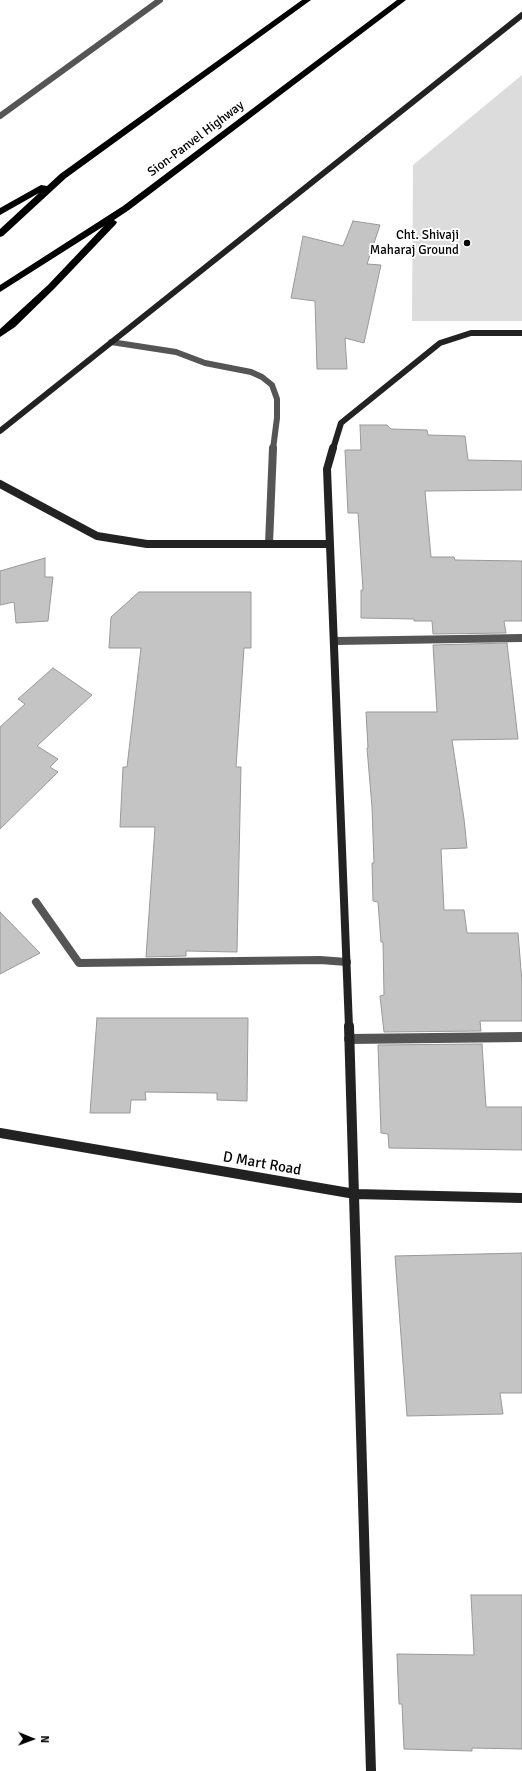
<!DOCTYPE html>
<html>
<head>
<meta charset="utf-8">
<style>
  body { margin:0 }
  #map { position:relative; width:522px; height:1771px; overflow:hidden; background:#fff; font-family:Signika,sans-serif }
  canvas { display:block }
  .north { position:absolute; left:12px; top:1719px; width:40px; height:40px; -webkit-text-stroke:3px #fff; paint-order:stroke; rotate:91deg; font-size:11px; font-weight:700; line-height:16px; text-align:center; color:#000 }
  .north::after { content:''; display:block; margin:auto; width:14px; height:18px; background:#000; clip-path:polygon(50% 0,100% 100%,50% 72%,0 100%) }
</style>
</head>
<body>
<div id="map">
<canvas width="522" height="1771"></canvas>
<div class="north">N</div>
</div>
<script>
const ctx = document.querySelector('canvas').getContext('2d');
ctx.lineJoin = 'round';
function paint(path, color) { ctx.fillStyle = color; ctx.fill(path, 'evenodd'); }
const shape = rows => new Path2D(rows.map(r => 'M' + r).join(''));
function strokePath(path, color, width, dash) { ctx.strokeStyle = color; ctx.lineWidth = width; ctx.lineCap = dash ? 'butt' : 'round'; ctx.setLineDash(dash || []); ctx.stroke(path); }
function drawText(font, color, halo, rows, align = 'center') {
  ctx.font = font + ' Signika,sans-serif'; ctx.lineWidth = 4; ctx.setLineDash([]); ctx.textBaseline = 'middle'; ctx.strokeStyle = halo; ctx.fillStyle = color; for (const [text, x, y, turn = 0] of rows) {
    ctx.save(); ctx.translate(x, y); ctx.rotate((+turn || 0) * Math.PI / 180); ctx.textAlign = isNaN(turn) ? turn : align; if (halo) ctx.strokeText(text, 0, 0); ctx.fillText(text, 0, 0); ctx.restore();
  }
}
const green = shape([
  [522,75,522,321,412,321,413,165]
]);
const building = shape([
  [353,221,380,225,367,264,381,265,364,343,345,338,347,369,317,369,315,301,291,298,303,236,343,246,353,221],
  [360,425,387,425,391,429,427,430,428,435,465,436,468,460,522,461,522,490,425,491,431,557,454,557,455,560,522,561,522,621,504,621,506,633,433,634,432,621,414,621,414,619,361,618,361,590,363,590,358,513,348,513,345,450,361,450,360,425],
  [45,558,45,577,53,577,48,621,16,623,14,602,0,605,0,571,45,558],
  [139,592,251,592,251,648,244,648,236,767,241,767,237,952,186,951,186,956,146,957,155,827,120,827,123,767,127,767,141,648,109,648,111,617,139,592],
  [507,643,518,739,452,740,464,819,467,848,441,849,444,910,464,910,467,933,518,933,522,982,522,1021,480,1021,481,1031,384,1032,380,996,384,995,383,942,381,942,378,902,373,901,372,863,374,863,372,807,367,748,368,748,366,712,437,712,433,645,507,643],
  [53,668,92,695,37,746,58,759,50,767,58,772,0,829,0,727,25,704,18,699,53,668],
  [0,912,40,953,0,974,0,912],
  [97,1018,248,1018,247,1101,217,1100,217,1093,145,1092,146,1100,131,1100,130,1113,90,1113,97,1018],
  [482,1044,486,1107,522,1107,522,1150,389,1148,388,1134,381,1133,378,1045,482,1044],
  [522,1253,522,1393,500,1393,503,1414,407,1416,395,1256,522,1253],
  [471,1595,522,1595,522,1749,472,1748,472,1751,404,1749,402,1704,399,1704,397,1654,474,1655,471,1595]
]);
const laneFar1 = shape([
  [0,116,160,0]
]);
const lane = shape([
  [36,902,79,963,320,960,347,962]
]);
const streetFar2 = shape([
  [111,342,176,352,205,363,251,372,262,377,272,385,277,399,277,418,273,449]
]);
const streetFar1 = shape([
  [269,544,273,448],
  [335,641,522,638]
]);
const street = shape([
  [349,1039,522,1037]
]);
const secondaryFar2 = shape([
  [0,431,522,15],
  [333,449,341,423,440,343,471,333,522,333]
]);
const secondaryFar1 = shape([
  [333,448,327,469,349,1027],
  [0,484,97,536,147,544,330,544]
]);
const secondary = shape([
  [349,1026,371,1771],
  [0,1133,355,1194,522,1198]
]);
const highway = shape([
  [302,0,311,0,66,178,3,236,0,237,0,229,39,193,0,215,0,208,41,185,47,186,60,174,302,0],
  [397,0,406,0,129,210,114,220,117,222,116,224,54,289,15,327,0,337,0,329,48,285,104,226,0,292,0,285,123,206,397,0]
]);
const markers = [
  [467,243,4,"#000"]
];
const farStreetnames = [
  ["Sion-Panvel Highway",196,139,-37]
];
const farPoinames = [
  ["Cht. Shivaji",459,236],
  ["Maharaj Ground",459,251]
];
const streetNames = [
  ["D Mart Road",262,1164,10]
];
paint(green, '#dcdcdc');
paint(building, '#c4c4c4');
strokePath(building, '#999', 1);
strokePath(laneFar1, '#555', 6);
strokePath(lane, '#555', 8);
strokePath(streetFar2, '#555', 6);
strokePath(streetFar1, '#555', 8);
strokePath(street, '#555', 10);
strokePath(secondaryFar2, '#222', 6);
strokePath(secondaryFar1, '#222', 8);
strokePath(secondary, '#222', 10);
paint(highway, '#000');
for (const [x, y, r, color] of markers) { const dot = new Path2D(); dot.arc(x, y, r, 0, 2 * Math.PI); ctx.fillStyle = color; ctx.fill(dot); strokePath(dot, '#fff', 1.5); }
drawText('13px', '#000', '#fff', farStreetnames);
drawText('13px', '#000', '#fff', farPoinames, 'right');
drawText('15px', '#000', '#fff', streetNames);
</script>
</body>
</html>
